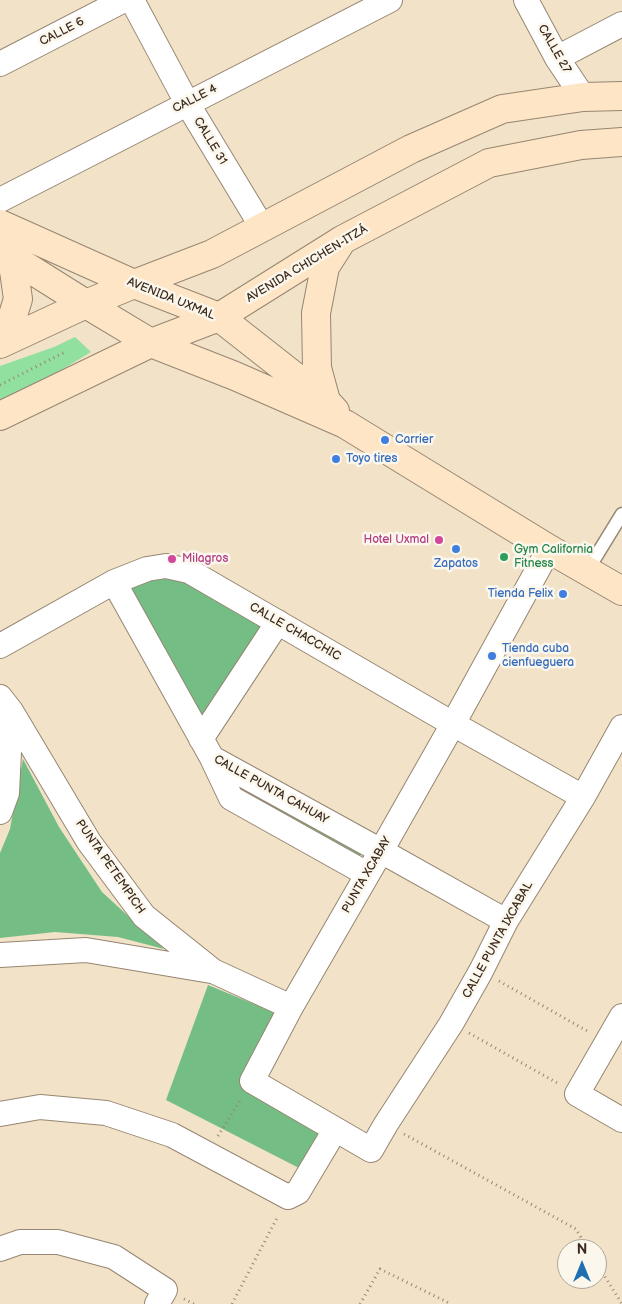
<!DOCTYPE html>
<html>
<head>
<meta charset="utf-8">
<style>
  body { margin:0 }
  #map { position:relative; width:622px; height:1304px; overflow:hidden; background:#f2e2c7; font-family:"Balsamiq Sans",sans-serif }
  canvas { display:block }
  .north { position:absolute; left:557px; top:1239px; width:50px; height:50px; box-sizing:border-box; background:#fbf7ec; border:1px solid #aea59a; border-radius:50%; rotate:0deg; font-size:14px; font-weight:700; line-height:20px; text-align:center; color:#3b2a1e }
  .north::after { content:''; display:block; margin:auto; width:18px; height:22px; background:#1f6fb2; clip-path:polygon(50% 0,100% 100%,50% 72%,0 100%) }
</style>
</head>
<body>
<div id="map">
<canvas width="622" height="1304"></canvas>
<div class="north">N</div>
</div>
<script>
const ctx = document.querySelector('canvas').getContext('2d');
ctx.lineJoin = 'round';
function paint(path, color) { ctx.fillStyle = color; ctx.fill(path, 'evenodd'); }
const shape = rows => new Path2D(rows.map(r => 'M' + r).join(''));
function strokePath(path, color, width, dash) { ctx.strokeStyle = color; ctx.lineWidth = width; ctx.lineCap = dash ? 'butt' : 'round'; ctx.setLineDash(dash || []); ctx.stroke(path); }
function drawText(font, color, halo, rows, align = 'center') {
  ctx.font = font + ' "Balsamiq Sans",sans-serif'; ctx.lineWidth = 5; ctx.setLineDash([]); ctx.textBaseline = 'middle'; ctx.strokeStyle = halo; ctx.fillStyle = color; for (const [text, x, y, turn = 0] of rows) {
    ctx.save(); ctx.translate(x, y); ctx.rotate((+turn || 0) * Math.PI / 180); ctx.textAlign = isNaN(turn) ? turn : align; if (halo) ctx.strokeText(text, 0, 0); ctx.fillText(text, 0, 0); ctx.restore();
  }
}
const green = shape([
  [75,337,91,352,17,397,0,406,0,366,54,347]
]);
const forest = shape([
  [157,572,187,577,266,628,201,718,128,583],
  [23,759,59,827,102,892,164,949,118,937,55,932,0,938,0,853,10,829],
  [240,779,365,848,357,861,233,792],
  [208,985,278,1014,242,1083,320,1134,299,1168,166,1100]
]);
const path = shape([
  [0,385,65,352],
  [499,981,589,1032],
  [469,1033,559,1084],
  [404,1134,576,1229,588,1249],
  [218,1136,241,1099],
  [597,1264,622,1304],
  [184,1299,194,1304],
  [232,1304,278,1216],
  [360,1304,380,1269,451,1304]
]);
const lane = shape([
  [587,571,622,514]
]);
const street = shape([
  [132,0,187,103,262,227],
  [526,0,557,58,583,97],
  [557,58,622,24],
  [0,64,124,0],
  [0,200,390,0],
  [549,549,453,724,381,851,291,1007,252,1081,371,1150,386,1124,451,1024,481,971,506,921,583,797,622,727],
  [114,582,212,758,231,798,367,874],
  [0,646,114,582,147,569,166,566,189,571,453,724,583,797],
  [0,697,11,711,89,842,144,916,213,971,291,1007],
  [201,739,278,622],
  [212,758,381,851,506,921],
  [0,812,7,793,11,711],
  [0,955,86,950,211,971],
  [622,1016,577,1094,622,1120],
  [0,1114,40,1107,106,1113,172,1135,288,1197,298,1192,335,1130],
  [0,1249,20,1242,58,1242,114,1257,165,1290,157,1304]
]);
const secondary = shape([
  [0,224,134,284,219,317,326,401,335,411],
  [0,250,86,304,151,343,235,376,345,424,549,549,622,591],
  [0,339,13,315,18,299,14,271,9,256],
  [0,344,86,304,134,284,212,254,411,149,502,109,583,97,622,96],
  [326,401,317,368,316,313,325,267,341,242],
  [0,416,151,343,219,317,342,240,489,163,581,145,622,142]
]);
const markers = [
  [385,440,5,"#3f7fe0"],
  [336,459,5,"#3f7fe0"],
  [439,540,5,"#d1479c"],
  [456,549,5,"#3f7fe0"],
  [504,557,5,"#2e9e5b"],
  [172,559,5,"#d1479c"],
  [563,594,5,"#3f7fe0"],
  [492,656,5,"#3f7fe0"]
];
const streetNames = [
  ["CALLE 6",62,32,-27],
  ["CALLE 27",554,49,60],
  ["CALLE 4",195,99,-27],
  ["CALLE 31",210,141,59],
  ["AVENIDA CHICHEN-ITZÁ",307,264,-31],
  ["AVENIDA UXMAL",171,299,22],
  ["CALLE CHACCHIC",295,632,30],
  ["CALLE PUNTA CAHUAY",271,790,29],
  ["PUNTA PETEMPICH",110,867,55],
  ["PUNTA XCABAY",367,875,-60],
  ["CALLE PUNTA IXCABAL",498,940,-61]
];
const shopNames = [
  ["Carrier",395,440],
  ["Toyo tires",346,459],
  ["Zapatos",456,564,"center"],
  ["Tienda Felix",553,594,"right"],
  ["Tienda cuba",502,649],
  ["cienfueguera",502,663]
];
const hotelNames = [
  ["Hotel Uxmal",429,540],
  ["Milagros",182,559,"left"]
];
const leisureNames = [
  ["Gym California",514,550],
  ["Fitness",514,564]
];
paint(green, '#91e09f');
paint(forest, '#74be86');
strokePath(lane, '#968672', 15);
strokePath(street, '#968672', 26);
strokePath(secondary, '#968672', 30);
strokePath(path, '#968672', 3, [1, 4]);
strokePath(lane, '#fff', 12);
strokePath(street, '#fff', 24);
strokePath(secondary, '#fde5c5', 28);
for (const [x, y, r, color] of markers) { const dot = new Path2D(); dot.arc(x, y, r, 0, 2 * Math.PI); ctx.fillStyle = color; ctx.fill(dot); strokePath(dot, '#fbf7ec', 2); }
drawText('12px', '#3b2a1e', '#fbf7ec', streetNames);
drawText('12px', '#366cbe', '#fbf7ec', shopNames, 'left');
drawText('12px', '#b23c85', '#fbf7ec', hotelNames, 'right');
drawText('12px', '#27864d', '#fbf7ec', leisureNames, 'left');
</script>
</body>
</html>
